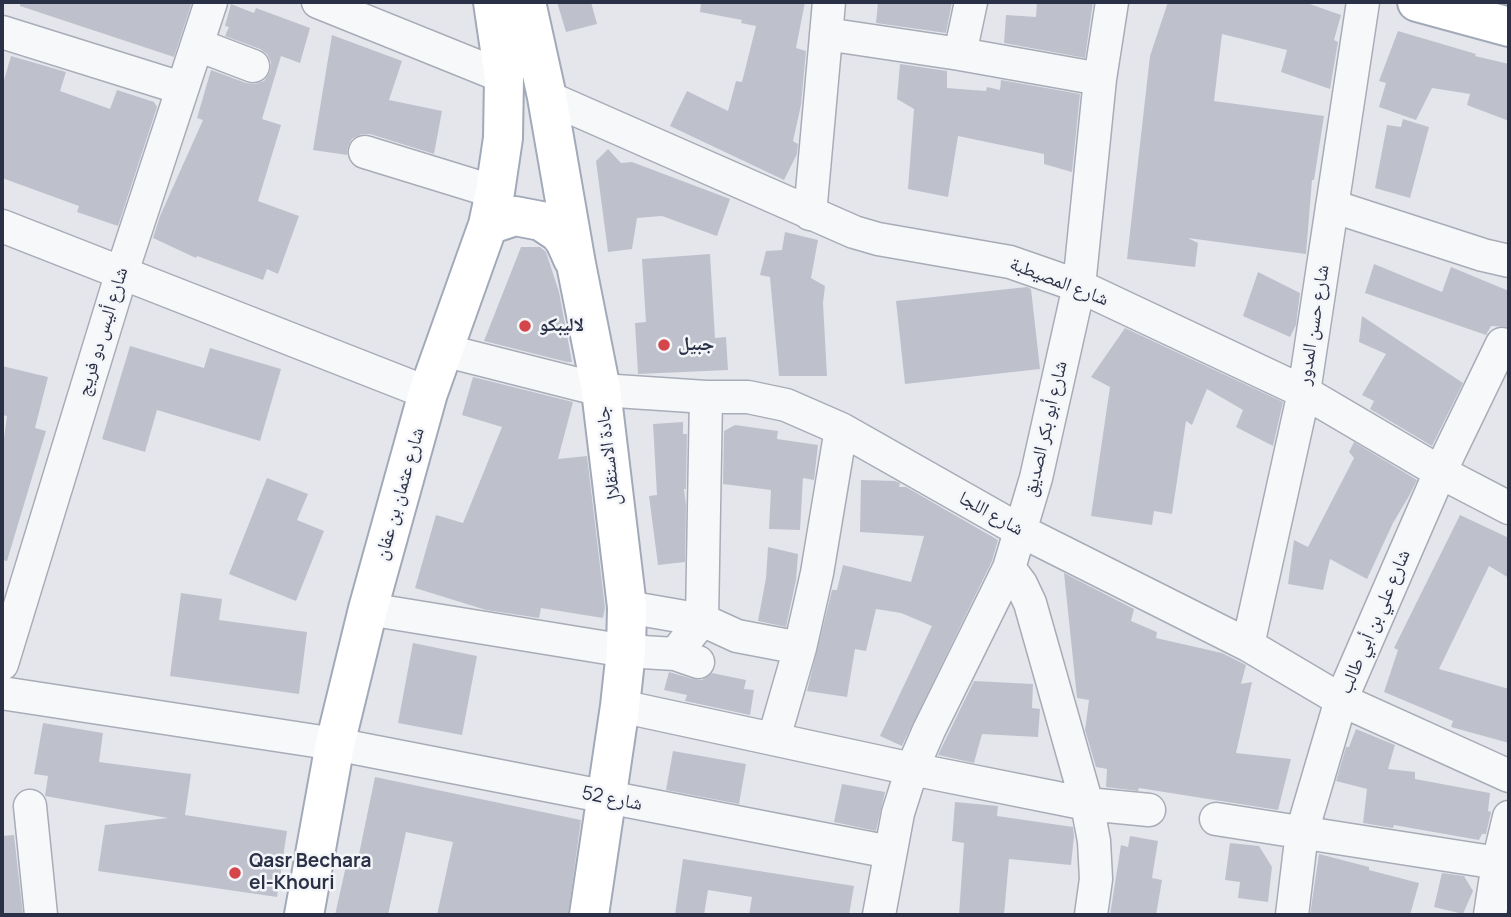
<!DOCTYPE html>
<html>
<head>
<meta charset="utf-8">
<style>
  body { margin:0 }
  #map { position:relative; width:1511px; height:917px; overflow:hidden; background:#e4e6ec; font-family:Manrope,sans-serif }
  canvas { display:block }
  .frame { position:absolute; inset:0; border:4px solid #2a3146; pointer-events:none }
</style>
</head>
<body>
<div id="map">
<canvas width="1511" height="917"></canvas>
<div class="frame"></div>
</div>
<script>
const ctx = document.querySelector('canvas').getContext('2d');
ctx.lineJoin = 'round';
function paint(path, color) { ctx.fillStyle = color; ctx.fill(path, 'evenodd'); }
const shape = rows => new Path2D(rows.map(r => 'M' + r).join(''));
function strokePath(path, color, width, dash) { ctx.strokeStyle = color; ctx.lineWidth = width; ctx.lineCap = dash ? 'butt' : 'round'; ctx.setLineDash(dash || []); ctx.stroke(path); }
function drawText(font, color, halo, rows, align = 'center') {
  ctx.font = font + ' Manrope,"Noto Naskh Arabic",sans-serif'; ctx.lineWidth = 5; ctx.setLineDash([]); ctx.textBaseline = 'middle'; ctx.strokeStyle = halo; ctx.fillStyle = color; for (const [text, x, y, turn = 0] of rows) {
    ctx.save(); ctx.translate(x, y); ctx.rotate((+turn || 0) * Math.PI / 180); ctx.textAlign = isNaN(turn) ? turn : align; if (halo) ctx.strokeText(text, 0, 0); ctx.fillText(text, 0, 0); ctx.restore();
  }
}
const building = shape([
  [20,2,192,2,174,57,20,6],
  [557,2,591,2,597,24,566,32],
  [701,2,805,2,796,48,806,51,801,105,793,141,798,144,797,154,784,180,670,126,687,91,728,111,736,81,742,82,756,26,741,23,742,20,700,12],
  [878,2,952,2,946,33,876,23],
  [1037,2,1093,2,1085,58,1004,43,1006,15,1036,17],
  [1168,2,1304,2,1341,15,1334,40,1338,42,1330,89,1281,72,1287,50,1222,34,1214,101,1324,116,1314,180,1312,180,1306,254,1188,238,1198,243,1195,267,1127,259,1150,56],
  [231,4,254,13,256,8,310,28,300,63,281,56,262,119,281,125,258,201,299,216,278,274,267,269,263,280,197,256,196,258,153,238,160,216,203,120,197,118,211,70,246,83,255,84,264,81,270,72,271,62,267,54,260,49,225,36,229,27,225,26],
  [1398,31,1476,54,1475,56,1509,64,1509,121,1467,105,1470,94,1432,88,1416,120,1379,107,1386,83,1379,81],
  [332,35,402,61,389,100,442,111,434,154,370,134,362,134,352,139,348,146,347,155,313,150],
  [11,56,66,72,60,91,110,109,117,90,154,102,157,107,118,226,77,212,79,206,2,178,2,87],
  [900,64,947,71,947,88,986,91,987,87,1000,90,1001,80,1080,94,1072,172,1044,164,1044,154,958,136,948,197,908,189,914,109,897,99],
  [1403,119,1429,127,1410,198,1375,188,1387,125,1401,127],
  [608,149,621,163,632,162,730,199,717,236,662,216,637,218,632,249,608,252,596,161],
  [785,232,818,240,811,278,825,286,823,303,827,376,779,376,770,277,760,275,766,251,782,250],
  [521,247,540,247,546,252,559,292,572,362,567,362,484,341],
  [710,254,715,338,726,337,728,370,638,374,635,323,646,322,642,259],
  [1374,264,1442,292,1451,267,1509,291,1509,327,1491,326,1486,335,1365,293],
  [1258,272,1300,293,1296,325,1290,337,1243,316],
  [1027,287,1031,289,1040,369,905,384,896,301],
  [1362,316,1463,383,1432,446,1370,409,1374,401,1362,395,1386,354,1359,342],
  [1125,328,1283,402,1273,446,1236,427,1243,410,1207,389,1192,425,1186,421,1172,514,1154,511,1152,525,1091,516,1110,387,1091,377],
  [130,346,204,368,210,348,281,369,260,441,157,410,145,452,102,439],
  [2,366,48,377,35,428,46,431,7,561,2,560,2,453,7,416,2,415],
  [473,377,573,402,558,459,587,456,605,608,603,618,541,608,539,618,486,610,415,588,436,515,463,523,502,427,462,415],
  [683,422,683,434,687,434,686,489,684,489,686,505,685,562,658,565,649,496,657,495,653,424],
  [735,425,778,431,777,439,818,445,814,480,803,478,800,530,769,529,771,490,723,484,724,431],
  [1354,442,1417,480,1409,496,1393,523,1367,579,1330,559,1323,590,1288,584,1294,540,1308,547,1354,458,1349,452],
  [267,478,308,494,297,520,324,531,296,601,229,574],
  [861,480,895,481,900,483,899,487,906,487,998,540,992,561,902,746,880,736,932,626,901,613,876,609,866,651,855,649,847,697,807,691,832,590,837,590,843,565,911,582,924,536,860,532],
  [1460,515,1509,538,1509,578,1489,566,1439,669,1509,689,1509,743,1451,727,1453,721,1384,692,1398,650,1394,648],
  [768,547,798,554,796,580,786,627,758,621,766,578],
  [1064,573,1134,609,1131,621,1157,632,1156,638,1222,653,1246,665,1241,684,1252,682,1236,753,1291,759,1278,810,1139,788,1138,791,1106,787,1107,769,1096,767,1085,730,1089,700,1077,698],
  [181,593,222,599,219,620,307,632,299,694,170,676],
  [413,643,477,656,462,735,398,723],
  [669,672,693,679,702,680,712,673,746,680,744,689,754,690,750,715,685,701,687,695,664,690],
  [974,681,1033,684,1032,708,1040,709,1038,737,982,734,974,763,938,755],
  [43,723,103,733,99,762,191,774,185,815,287,831,277,897,98,871,105,825,168,818,45,796,48,776,34,774],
  [1356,729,1395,745,1388,769,1415,772,1415,779,1490,793,1488,811,1491,812,1486,834,1482,834,1479,840,1394,825,1393,828,1363,823,1367,789,1336,781,1346,747,1349,747],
  [673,751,746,764,739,804,666,790],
  [375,777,581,820,568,915,437,915,453,842,406,832,388,915,335,915,348,857,358,859],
  [842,784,885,792,876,831,834,822],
  [955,802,998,806,997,816,1073,827,1074,836,1071,865,1009,859,1004,915,959,915,964,843,952,841],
  [14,835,23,915,2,915,2,836],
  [1130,836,1158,841,1152,878,1162,880,1156,915,1110,915,1121,845,1128,847],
  [1230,843,1259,846,1272,867,1268,902,1238,898,1240,882,1225,880],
  [1319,854,1369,867,1369,870,1419,883,1410,915,1310,915],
  [683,859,854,886,849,915,749,915,752,897,708,890,704,915,675,915],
  [1442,873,1464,876,1473,891,1463,914,1434,907]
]);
const highwayTunnel = shape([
  [1491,2,1509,7]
]);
const minor = shape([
  [318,2,504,77],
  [2,32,181,88],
  [826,34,960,54,1100,79],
  [198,45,253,66],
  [960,54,971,2],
  [547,97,854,232,878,239,1010,262,1079,286,1304,392,1440,472,1509,508],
  [365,152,495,192],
  [1332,206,1483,255,1509,261],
  [810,214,829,2],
  [2,226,428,393],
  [443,350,601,390,706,397,748,397,786,405,841,429,1021,531,1248,645,1341,700,1509,776],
  [1009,568,1021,584,1030,603,1087,804,1094,841,1096,879,1091,915],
  [627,607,702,620,737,636,800,648],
  [368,609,626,651,675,654,698,662],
  [1248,645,1304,392,1363,2],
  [675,654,702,620,706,397],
  [2,664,122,272,211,2],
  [2,693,335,744,890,852],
  [620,706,912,769,1087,804,1149,810],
  [774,738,800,648,817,573,841,429],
  [30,806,41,915],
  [1216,819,1498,863],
  [879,915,898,813,912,769,929,730,1009,568,1036,478,1079,286,1100,79,1112,2],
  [1292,915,1302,832,1341,700,1440,472,1502,344],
  [1490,915,1498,863,1509,817]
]);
const major = shape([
  [526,2,547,97,576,264,601,390,627,607,626,651,620,706,589,915],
  [1417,2,1509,27],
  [488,225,515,216,541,221,559,233,565,241,573,259],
  [304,915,335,744,368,609,428,393,488,225,495,192,503,138,504,77,493,2]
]);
const markers = [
  [525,326,7,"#d4464a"],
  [664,345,7,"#d4464a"],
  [235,873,7,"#d4464a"]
];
const streetNames = [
  ["شارع المصيطبة",1059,282,21],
  ["شارع حسن المدور",1314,325,-81],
  ["شارع أليس دو فريج",103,332,-73],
  ["شارع أبو بكر الصديق",1046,429,-77],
  ["جادة الاستقلال",609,456,-97],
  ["شارع عثمان بن عفان",400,494,-74],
  ["شارع اللجا",991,514,29],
  ["شارع علي بن أبي طالب",1375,622,-67],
  ["شارع 52",612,799,11]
];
const poiNames = [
  ["لاليبكو",539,326],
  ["جبيل",678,345],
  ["Qasr Bechara",249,862],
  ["el-Khouri",249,884]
];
paint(building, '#bec1cc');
strokePath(highwayTunnel, '#bfc2cb', 38, [38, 19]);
strokePath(minor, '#a8acb7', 35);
strokePath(major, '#a2a9b8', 42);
strokePath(minor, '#f7f8fa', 32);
strokePath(major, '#fff', 38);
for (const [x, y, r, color] of markers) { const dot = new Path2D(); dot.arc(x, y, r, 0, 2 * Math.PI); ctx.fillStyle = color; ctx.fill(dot); strokePath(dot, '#f4f5f9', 2.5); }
drawText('19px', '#2a3146', '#f4f5f9', streetNames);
drawText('bold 19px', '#2a3146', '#f4f5f9', poiNames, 'left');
</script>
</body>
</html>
